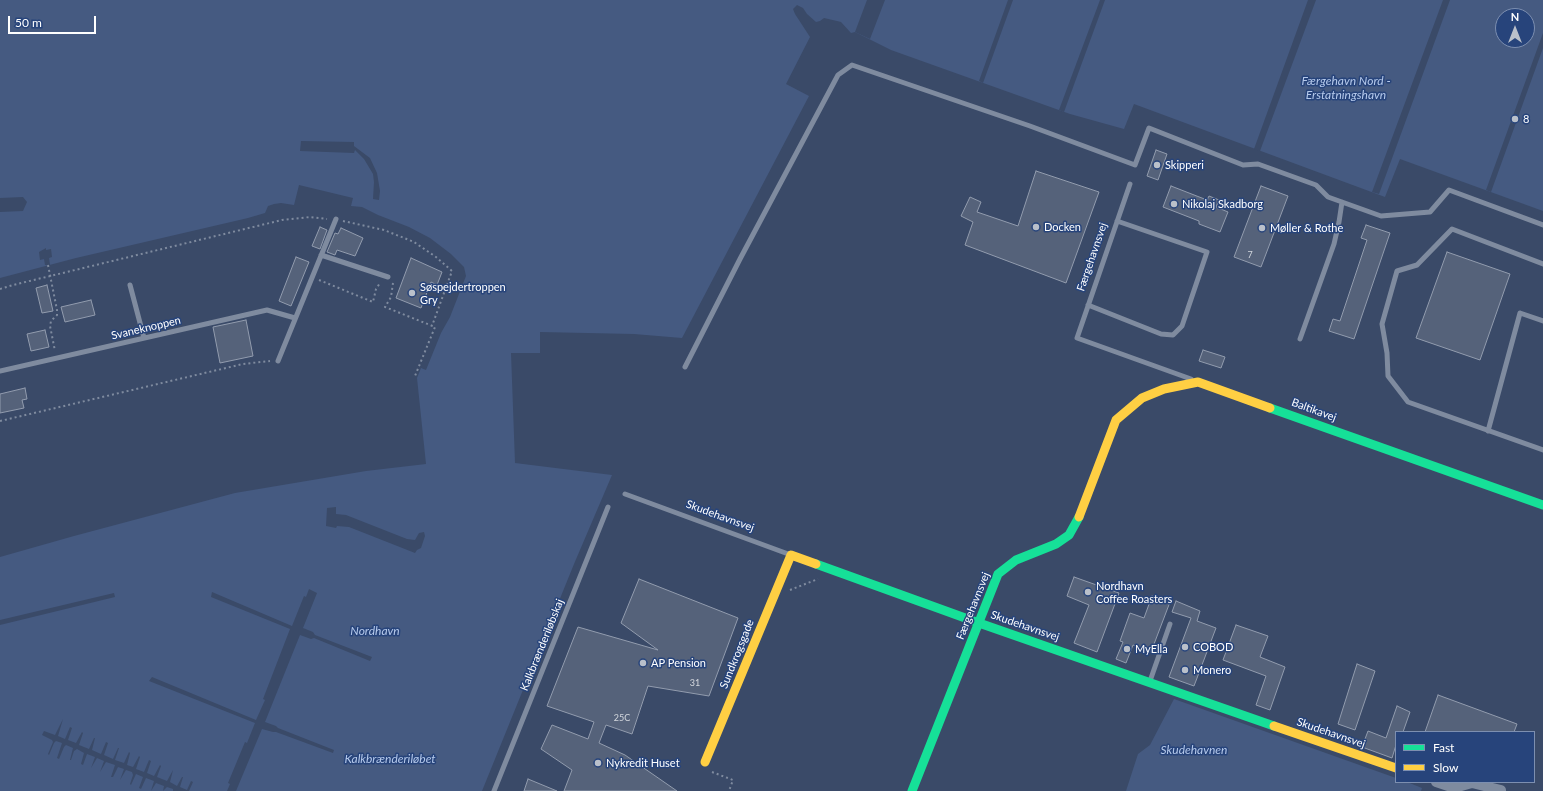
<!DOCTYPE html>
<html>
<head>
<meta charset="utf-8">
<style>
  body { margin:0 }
  #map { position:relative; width:1543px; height:791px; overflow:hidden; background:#3a4a68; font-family:Lato,sans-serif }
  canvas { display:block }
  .legend { position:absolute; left:1395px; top:731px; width:140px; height:52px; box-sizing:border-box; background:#27447b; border:1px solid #7d8fb0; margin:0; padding:5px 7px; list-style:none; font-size:12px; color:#fff }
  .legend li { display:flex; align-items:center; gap:8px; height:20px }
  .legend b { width:20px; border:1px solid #7d8fb0 }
  .north { position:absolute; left:1495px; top:8px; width:40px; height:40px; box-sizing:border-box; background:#27447b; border:1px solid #7d8fb0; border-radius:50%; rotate:0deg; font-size:11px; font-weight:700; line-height:16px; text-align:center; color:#fff }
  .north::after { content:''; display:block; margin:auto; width:14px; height:18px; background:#bac0ca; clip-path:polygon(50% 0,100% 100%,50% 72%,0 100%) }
  .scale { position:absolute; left:8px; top:16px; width:88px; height:18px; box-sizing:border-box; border:2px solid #fff; border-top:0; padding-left:5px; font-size:12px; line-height:14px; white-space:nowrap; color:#fff; -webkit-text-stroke:3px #27447b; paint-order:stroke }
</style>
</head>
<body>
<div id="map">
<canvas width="1543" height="791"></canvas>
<ul class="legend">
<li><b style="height:5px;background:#16e098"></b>Fast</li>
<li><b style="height:5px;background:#ffcf43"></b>Slow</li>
</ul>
<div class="north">N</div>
<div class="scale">50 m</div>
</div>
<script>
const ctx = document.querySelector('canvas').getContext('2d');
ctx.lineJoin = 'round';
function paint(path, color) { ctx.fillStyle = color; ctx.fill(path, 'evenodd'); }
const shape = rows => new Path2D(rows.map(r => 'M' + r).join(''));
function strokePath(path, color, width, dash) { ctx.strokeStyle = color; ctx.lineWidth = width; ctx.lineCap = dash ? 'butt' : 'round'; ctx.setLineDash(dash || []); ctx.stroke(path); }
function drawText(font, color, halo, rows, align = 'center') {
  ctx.font = font + ' Lato,sans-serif'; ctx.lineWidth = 3; ctx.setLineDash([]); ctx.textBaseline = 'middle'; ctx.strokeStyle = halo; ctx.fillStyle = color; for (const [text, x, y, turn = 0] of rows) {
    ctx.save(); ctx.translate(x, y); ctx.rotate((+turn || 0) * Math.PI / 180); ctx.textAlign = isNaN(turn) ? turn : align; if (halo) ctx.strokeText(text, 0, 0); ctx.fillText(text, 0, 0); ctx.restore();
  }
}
const water = shape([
  [0,0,1543,0,1543,211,1400,159,1385,197,1134,104,1124,129,1070,114,891,50,855,32,851,33,841,22,837,21,824,18,820,21,816,22,807,14,803,8,797,5,793,9,795,14,810,37,786,84,809,96,682,338,634,334,540,332,540,353,511,353,515,463,612,475,574,564,482,791,0,791,0,557,74,536,235,493,366,471,426,464,417,378,421,368,426,370,441,333,450,317,466,276,464,267,451,254,430,238,409,227,378,215,362,207,351,206,353,198,299,185,294,205,281,203,274,204,268,206,265,213,248,218,76,258,0,278],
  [1503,16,1527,16,1527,40,1503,40],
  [1174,699,1396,778,1396,782,1407,782,1422,788,1421,791,1126,791,1138,754,1150,745]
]);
const pier = shape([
  [867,0,885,0,870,39,855,32],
  [1008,0,1013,0,983,83,979,81],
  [1100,0,1105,0,1064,112,1059,110],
  [1308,0,1316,0,1260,151,1254,149],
  [1443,0,1450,0,1379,194,1372,192],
  [1543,33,1543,48,1491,192,1486,190],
  [301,141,354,142,354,146,370,158,377,173,380,191,379,200,373,199,374,182,373,174,364,159,355,150,354,153,300,151],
  [23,197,27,202,23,211,0,212,0,198],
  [46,248,46,250,51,249,52,257,49,258,50,265,45,265,44,259,40,260,39,252],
  [336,507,336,514,346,515,407,539,415,540,419,533,424,532,425,536,421,548,417,550,415,553,349,527,337,526,336,528,326,526,327,508],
  [309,589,317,593,303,628,313,632,315,635,372,657,370,661,314,638,311,639,300,635,265,722,276,726,278,728,334,750,333,753,276,732,273,732,262,729,236,791,227,791,230,784,228,783,245,742,247,743,255,723,149,681,152,677,256,720,265,700,263,699,290,629,211,597,212,592,292,626,304,596,306,597],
  [114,593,115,597,0,625,0,620],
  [63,719,58,736,65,739,70,727,72,728,68,740,76,743,82,732,83,733,79,745,89,749,94,738,95,738,92,750,101,754,106,742,108,743,104,755,113,759,118,748,119,748,115,760,124,763,129,752,130,753,127,765,133,767,139,756,140,757,136,769,144,772,149,760,151,761,147,773,154,776,160,765,161,766,157,777,167,781,173,770,170,782,177,786,182,777,183,777,180,787,187,790,191,781,193,782,189,791,173,791,173,789,167,787,163,791,164,786,156,783,151,791,154,781,146,778,141,789,139,788,143,777,136,774,131,785,130,784,133,775,132,772,126,770,120,780,124,769,118,767,113,777,111,777,115,765,106,762,100,772,104,761,97,758,91,768,95,757,87,754,83,765,81,764,84,753,77,749,74,751,71,760,70,760,73,748,66,745,64,747,59,759,57,758,62,743,56,741,54,743,49,755,48,754,53,742,52,740,42,735,44,731,55,735]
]);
const building = shape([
  [1156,150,1167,154,1158,180,1147,176,1156,150],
  [1036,171,1099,192,1066,283,965,245,973,222,961,216,970,197,981,202,977,212,1018,226,1036,171],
  [1171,186,1207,200,1209,196,1219,200,1216,207,1228,212,1220,232,1199,224,1199,221,1163,207,1171,186],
  [1261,186,1288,196,1261,267,1234,257,1261,186],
  [1366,225,1390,233,1354,339,1329,331,1333,319,1340,321,1367,240,1361,238,1366,225],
  [320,227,327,230,320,249,312,246,320,227],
  [341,228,363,238,355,256,337,250,335,255,327,252,335,233,338,234,341,228],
  [1447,252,1510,274,1480,360,1416,338,1447,252],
  [296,257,309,262,291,306,279,301,296,257],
  [411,258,442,272,437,285,431,282,421,308,396,298,411,258],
  [47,285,53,311,42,313,36,288,47,285],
  [91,300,95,315,65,322,61,307,91,300],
  [246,320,253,356,220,363,213,327,246,320],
  [45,330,49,347,31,351,27,334,45,330],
  [1203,350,1225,357,1221,368,1199,361,1203,350],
  [25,388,27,399,22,400,24,408,0,413,0,394,25,388],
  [1074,577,1119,593,1097,652,1074,643,1089,605,1067,596,1074,577],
  [639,579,738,618,709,696,648,686,632,734,606,725,599,743,625,755,677,791,564,791,572,770,541,749,552,725,588,739,594,722,547,706,578,627,658,650,621,623,639,579],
  [1152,596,1170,602,1151,652,1133,645,1126,663,1116,659,1123,642,1120,641,1130,613,1144,618,1152,596],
  [1176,601,1200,611,1197,621,1216,628,1194,686,1169,677,1191,618,1172,612,1176,601],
  [1236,625,1268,636,1260,657,1285,667,1270,710,1256,705,1266,676,1223,660,1236,625],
  [1357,664,1375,671,1355,730,1338,724,1357,664],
  [1438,695,1517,724,1514,732,1425,732,1438,695],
  [1397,706,1410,712,1403,732,1396,732,1396,745,1392,758,1362,747,1368,731,1386,738,1397,706],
  [528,779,557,791,524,791,528,779]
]);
const path = shape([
  [343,221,384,230,414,242,436,257,452,271,432,326],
  [48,265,57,310,57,315,51,321,50,326,55,351],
  [319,280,373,302,376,289,380,283],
  [393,283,391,297,385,307,435,327,415,376],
  [0,289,13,285,282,220,310,217,327,219],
  [0,421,243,364,270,361],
  [790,590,818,579],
  [712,772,733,780,729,791]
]);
const lane = shape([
  [1130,184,1077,338,1191,379],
  [321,255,388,277],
  [1543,264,1452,229,1417,265,1397,271,1382,324,1387,353,1388,376,1408,402,1543,450],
  [130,285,144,338],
  [1088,305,1161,334,1173,335,1182,326,1207,252,1117,221],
  [1300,339,1334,244,1339,222,1342,202],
  [278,361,336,219],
  [685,367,740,259,838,75,852,65,1030,126,1135,165,1149,128,1243,165,1258,164,1316,185,1328,197,1381,216,1430,212,1449,190,1543,225],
  [0,371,267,310,295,318],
  [1488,431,1520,313,1543,321],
  [625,494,791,555],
  [1150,681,1170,624],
  [494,791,608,507]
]);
const street = shape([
  [1436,782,1454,788,1472,783,1501,790]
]);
const fast = shape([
  [1270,408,1543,505],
  [816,564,979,623,1274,726],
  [912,791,998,574,1016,560,1056,544,1069,535,1079,517]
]);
const slow = shape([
  [1079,517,1116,420,1142,398,1164,389,1198,382,1270,408],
  [1274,726,1396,768],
  [705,762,791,555,816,564]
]);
const markers = [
  [1515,119,4,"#bac0ca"],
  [1157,165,4,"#bac0ca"],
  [1174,204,4,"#bac0ca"],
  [1036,227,4,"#bac0ca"],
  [1262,228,4,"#bac0ca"],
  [412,293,4,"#bac0ca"],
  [1088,592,4,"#bac0ca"],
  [1185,647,4,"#bac0ca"],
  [1127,649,4,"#bac0ca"],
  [643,663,4,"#bac0ca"],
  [1185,670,4,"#bac0ca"],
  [598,763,4,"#bac0ca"]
];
const numberNames = [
  ["7",1250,255],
  ["31",695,683],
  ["25C",622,718]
];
const poiNames = [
  ["8",1523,119],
  ["Skipperi",1165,165],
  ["Nikolaj Skadborg",1182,204],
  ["Docken",1044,227],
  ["Møller & Rothe",1270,228],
  ["Søspejdertroppen",420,287],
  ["Gry",420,300],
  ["Nordhavn",1096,586],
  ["Coffee Roasters",1096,599],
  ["COBOD",1193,647],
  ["MyElla",1135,649],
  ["AP Pension",651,663],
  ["Monero",1193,670],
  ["Nykredit Huset",606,763]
];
const streetNames = [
  ["Færgehavnsvej",1092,257,-71],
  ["Svaneknoppen",146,328,-13],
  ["Baltikavej",1314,410,20],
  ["Skudehavnsvej",720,516,20],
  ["Færgehavnsvej",973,606,-68],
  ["Skudehavnsvej",1025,626,19],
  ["Kalkbrænderiløbskaj",542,645,-68],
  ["Sundkrogsgade",737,654,-68],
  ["Skudehavnsvej",1331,733,19]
];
const waterNames = [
  ["Færgehavn Nord -",1346,81],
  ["Erstatningshavn",1346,95],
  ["Nordhavn",375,631],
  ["Skudehavnen",1194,750],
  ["Kalkbrænderiløbet",390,759]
];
paint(water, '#455a81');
paint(pier, '#3a4a68');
paint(building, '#55627a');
strokePath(building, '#929cae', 1);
strokePath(path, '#7f8b9f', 2, [2, 3]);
strokePath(lane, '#7f8b9f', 5);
strokePath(street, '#7f8b9f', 10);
strokePath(fast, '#16e098', 9);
strokePath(slow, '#ffcf43', 9);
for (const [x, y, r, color] of markers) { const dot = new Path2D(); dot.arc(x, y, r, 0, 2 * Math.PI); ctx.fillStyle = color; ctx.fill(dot); strokePath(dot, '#27447b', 1.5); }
drawText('9px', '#d4d8de', null, numberNames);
drawText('11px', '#fff', '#27447b', poiNames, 'left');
drawText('11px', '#fff', '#27447b', streetNames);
drawText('italic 12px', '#b6caec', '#27447b', waterNames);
</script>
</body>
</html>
